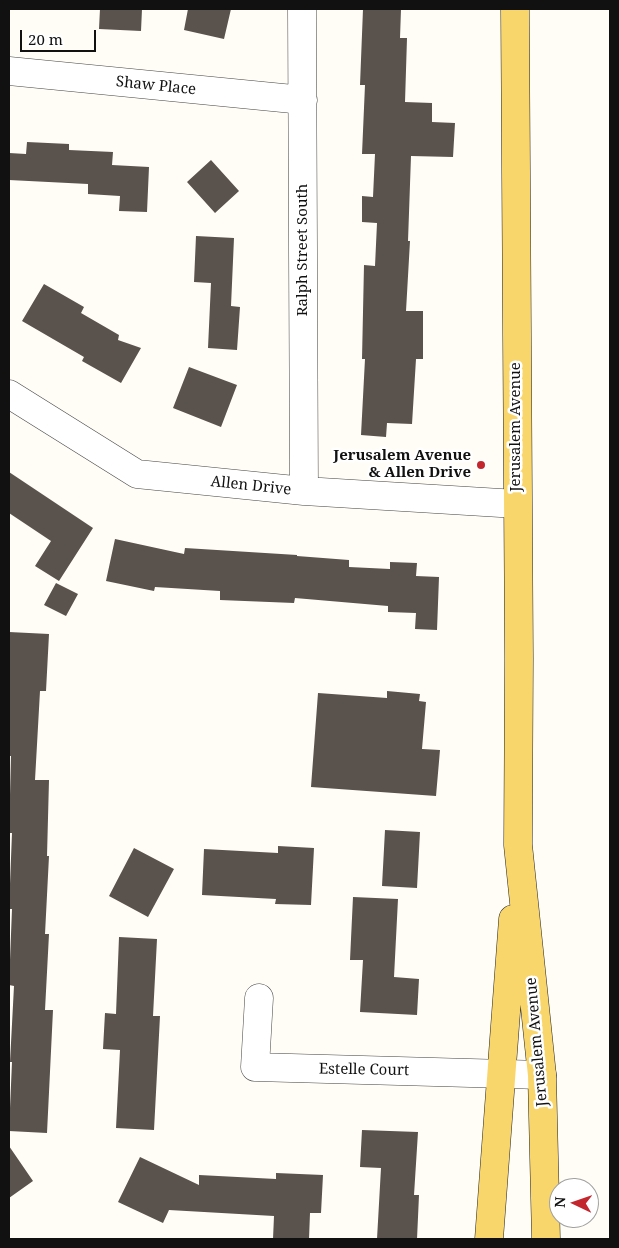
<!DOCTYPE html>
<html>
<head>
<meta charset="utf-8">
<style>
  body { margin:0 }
  #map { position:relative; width:619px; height:1248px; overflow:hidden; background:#fffdf5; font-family:"Noto Serif",serif }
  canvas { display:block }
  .frame { position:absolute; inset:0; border:10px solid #111; pointer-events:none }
  .north { position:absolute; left:549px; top:1178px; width:50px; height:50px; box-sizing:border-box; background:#fff; border:1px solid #a0a0a0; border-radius:50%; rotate:273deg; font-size:14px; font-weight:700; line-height:20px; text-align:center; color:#111 }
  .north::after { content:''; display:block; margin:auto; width:18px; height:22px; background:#c4262e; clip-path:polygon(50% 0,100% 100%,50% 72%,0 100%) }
  .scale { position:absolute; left:20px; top:30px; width:76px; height:22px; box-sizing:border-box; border:2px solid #111; border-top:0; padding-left:6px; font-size:15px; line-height:18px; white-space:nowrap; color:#111; -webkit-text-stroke:4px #fff; paint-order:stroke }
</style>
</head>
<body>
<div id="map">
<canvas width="619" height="1248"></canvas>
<div class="frame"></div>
<div class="north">N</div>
<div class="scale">20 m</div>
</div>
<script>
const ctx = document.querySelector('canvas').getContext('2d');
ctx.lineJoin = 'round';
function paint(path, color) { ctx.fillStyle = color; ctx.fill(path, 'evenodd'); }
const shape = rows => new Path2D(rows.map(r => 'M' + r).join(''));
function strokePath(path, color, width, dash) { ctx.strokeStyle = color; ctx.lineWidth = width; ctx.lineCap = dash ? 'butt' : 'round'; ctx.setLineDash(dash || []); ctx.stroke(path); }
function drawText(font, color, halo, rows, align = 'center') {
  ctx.font = font + ' "Noto Serif",serif'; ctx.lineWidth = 5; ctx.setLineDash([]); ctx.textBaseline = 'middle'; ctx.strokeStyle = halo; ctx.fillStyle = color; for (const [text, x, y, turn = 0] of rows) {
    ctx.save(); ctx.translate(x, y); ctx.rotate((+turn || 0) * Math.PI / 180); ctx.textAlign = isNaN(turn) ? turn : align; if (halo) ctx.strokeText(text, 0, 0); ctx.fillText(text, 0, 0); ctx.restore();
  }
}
const building = shape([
  [100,9,142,9,141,31,99,29],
  [188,9,231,9,224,39,184,30],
  [363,9,401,9,400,38,407,38,405,102,432,103,432,122,455,123,453,157,411,156,408,241,410,241,406,311,423,311,423,359,416,359,412,424,387,423,386,437,361,435,365,359,362,359,364,265,375,266,377,223,362,222,362,196,373,197,375,154,362,154,365,85,360,85],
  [27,142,69,144,69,150,113,152,112,165,149,167,147,212,119,211,120,196,88,194,88,184,9,180,9,153,26,154],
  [211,160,239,191,215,213,187,182],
  [196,236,234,238,231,306,240,307,237,350,208,348,211,283,194,282],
  [44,284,84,307,81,313,119,335,118,340,141,348,121,383,82,361,84,357,22,321],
  [189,367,237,385,221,427,173,408],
  [9,472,93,528,59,581,35,566,51,541,9,513],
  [115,539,184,554,185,548,297,555,297,556,349,560,349,567,390,569,390,562,417,563,416,576,439,577,437,630,415,629,416,613,388,612,388,606,295,598,294,603,220,600,220,591,155,587,154,591,106,581],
  [56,583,78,594,66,616,44,605],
  [9,632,49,634,46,691,40,691,35,780,49,780,47,856,49,856,45,934,49,934,45,1010,53,1010,47,1133,9,1131,12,1062,10,1062,14,986,9,985,12,909,9,909,12,833,9,833,11,756,9,756],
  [387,691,420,694,419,701,426,702,422,749,440,750,436,796,311,787,318,693,387,698],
  [385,830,420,832,417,888,382,886],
  [278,846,314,848,311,905,275,904,276,899,202,895,204,849,278,853],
  [134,848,174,869,148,917,109,896],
  [353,897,398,899,394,977,419,979,417,1015,360,1012,363,960,350,960],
  [119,937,157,939,153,1016,160,1016,154,1130,116,1128,120,1050,103,1049,105,1013,116,1014],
  [362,1130,418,1132,414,1195,419,1195,417,1239,377,1239,381,1168,360,1167],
  [9,1146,33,1181,9,1198],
  [140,1157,199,1185,199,1175,276,1179,276,1173,323,1175,321,1213,310,1213,309,1239,273,1239,274,1216,169,1210,163,1223,118,1202]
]);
const minor = shape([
  [302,9,304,491],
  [9,71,303,100],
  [9,394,137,474,304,491,517,504],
  [259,998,255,1067,542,1075]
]);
const major = shape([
  [515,9,519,658,518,845,542,1075,546,1239],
  [489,1239,513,919]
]);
const markers = [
  [481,465,5,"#c4262e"]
];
const streetNames = [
  ["Shaw Place",156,86,6],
  ["Ralph Street South",303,250,-90],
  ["Jerusalem Avenue",516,427,-90],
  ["Allen Drive",251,486,6],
  ["Jerusalem Avenue",537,1042,-95],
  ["Estelle Court",364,1070,1]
];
const poiNames = [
  ["Jerusalem Avenue",471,456],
  ["& Allen Drive",471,473]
];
paint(building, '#5a524d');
strokePath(minor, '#444', 29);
strokePath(major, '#222', 29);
strokePath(minor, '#fff', 28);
strokePath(major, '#f9d66b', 28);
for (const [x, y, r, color] of markers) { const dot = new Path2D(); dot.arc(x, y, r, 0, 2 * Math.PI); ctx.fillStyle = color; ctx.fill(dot); strokePath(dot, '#fff', 2); }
drawText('15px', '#111', '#fff', streetNames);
drawText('bold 15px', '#111', '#fff', poiNames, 'right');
</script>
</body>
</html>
